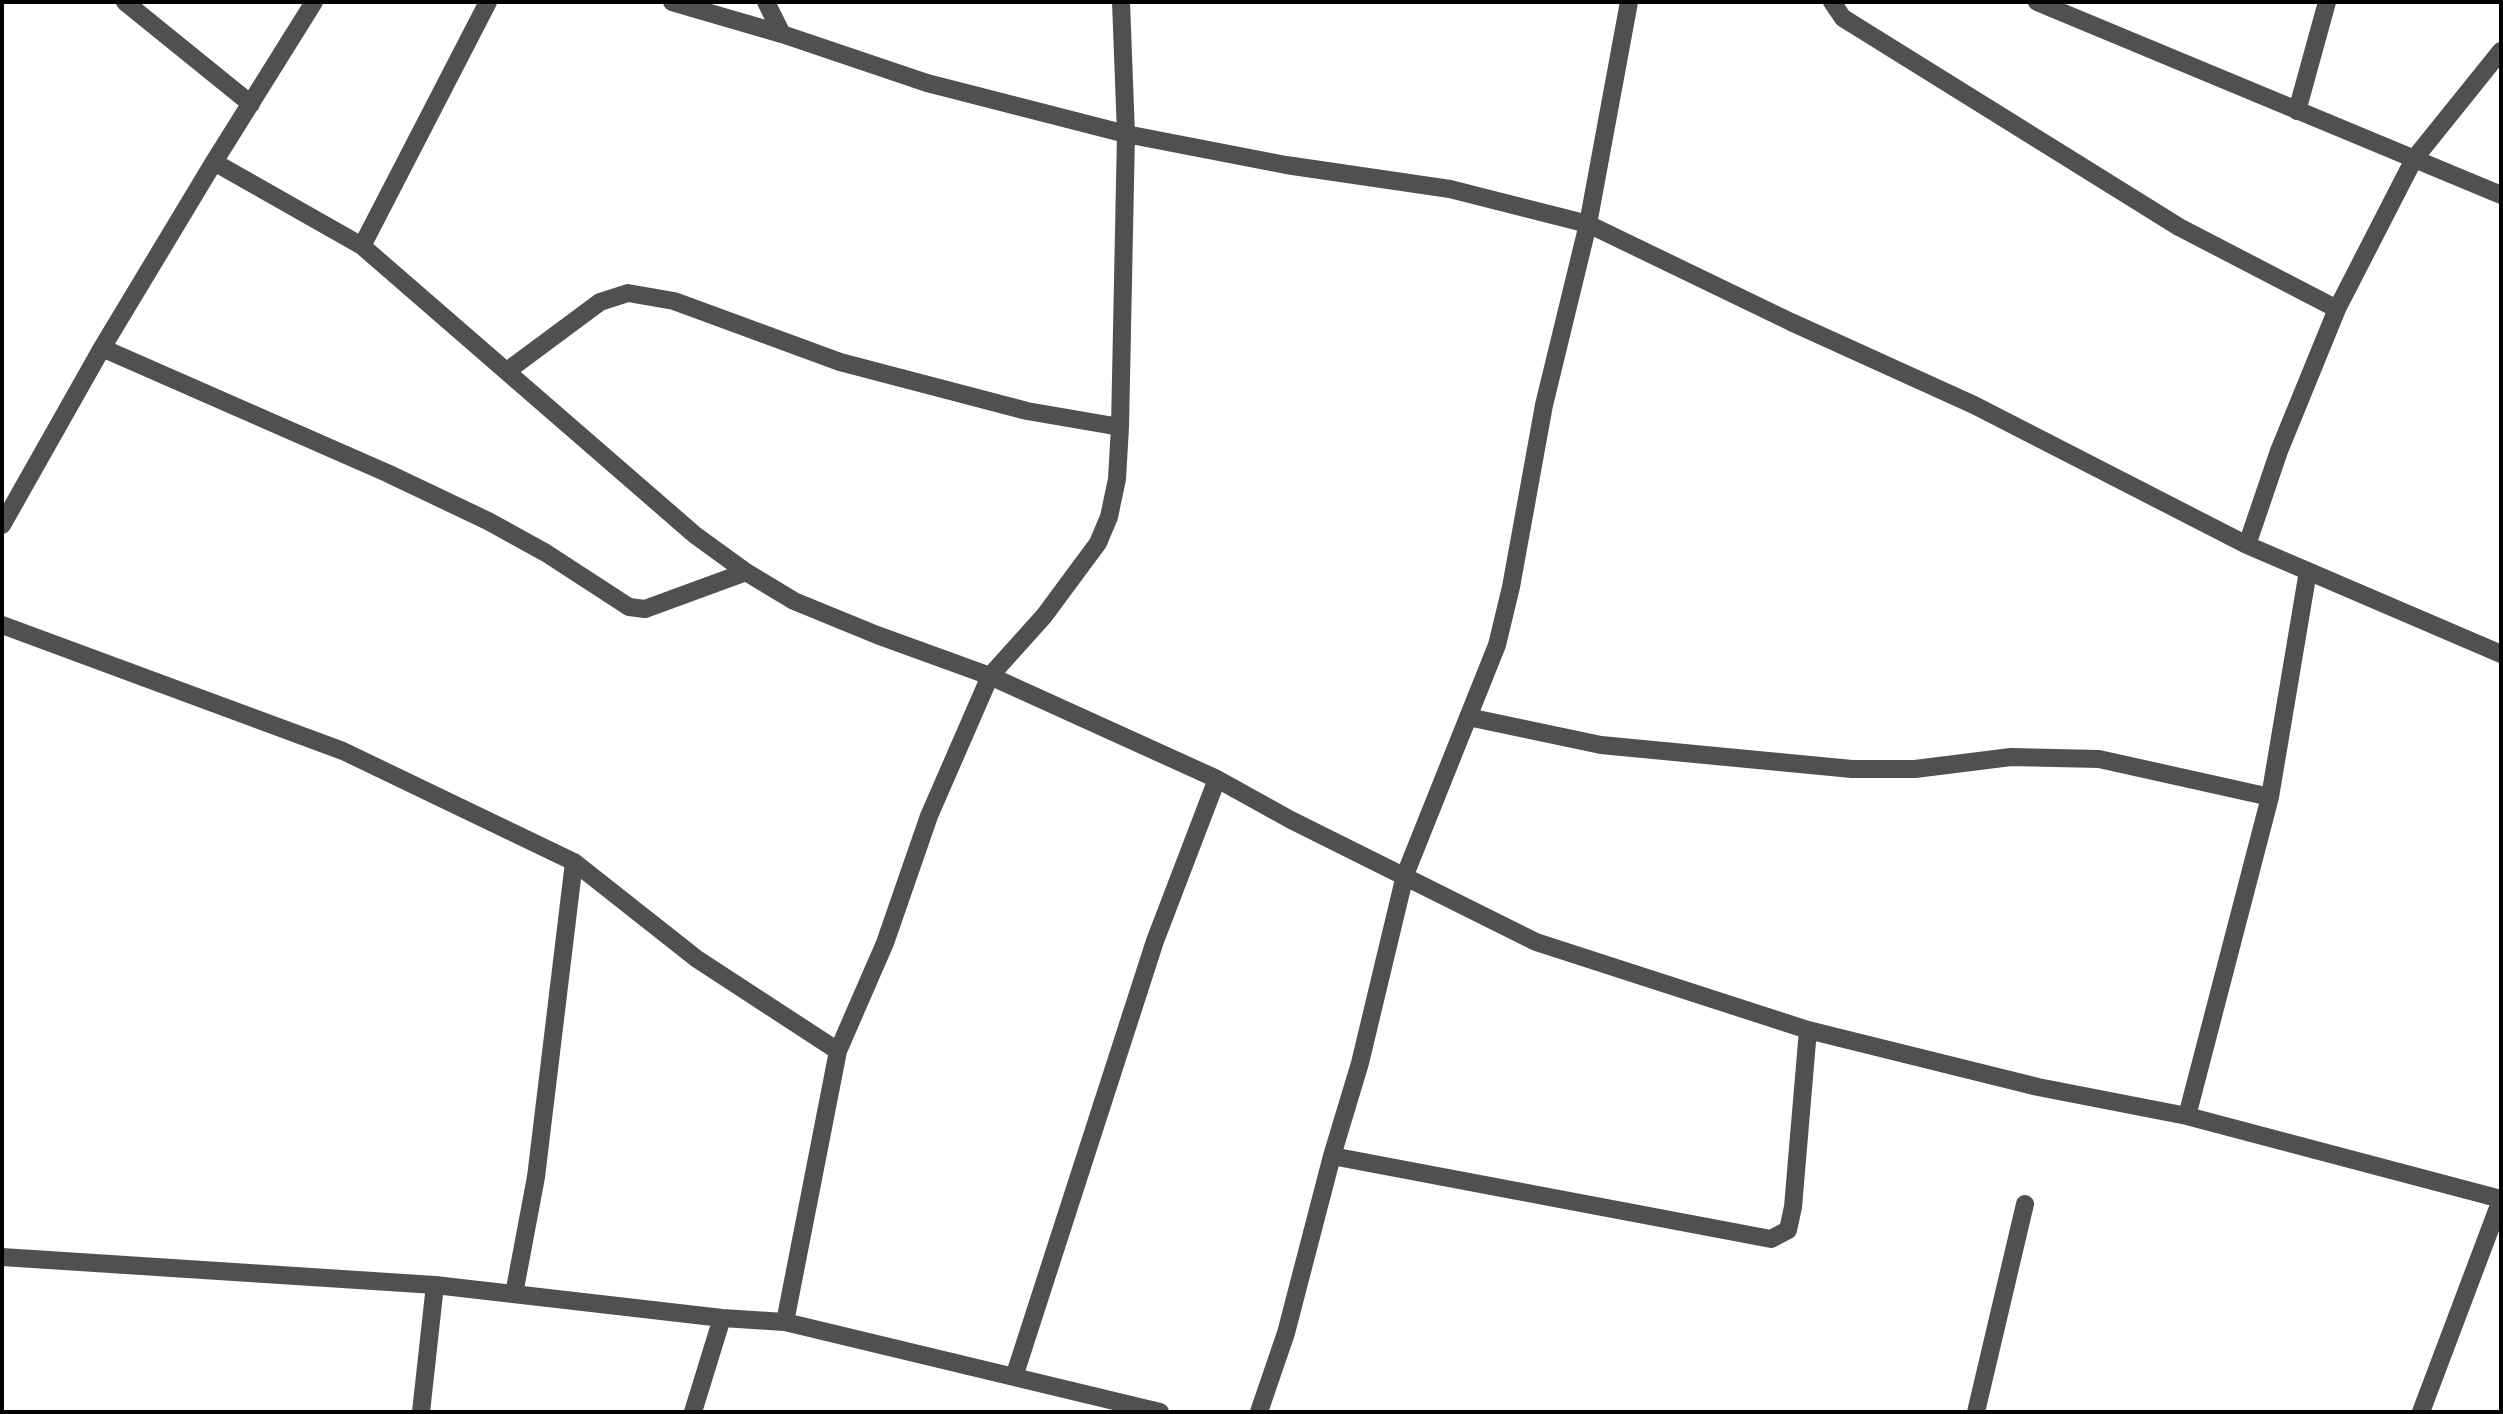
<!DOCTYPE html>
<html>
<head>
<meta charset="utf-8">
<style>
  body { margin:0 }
  #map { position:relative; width:2503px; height:1414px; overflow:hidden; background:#fff; font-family:"Asap Condensed",sans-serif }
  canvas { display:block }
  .frame { position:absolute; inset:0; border:4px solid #000; pointer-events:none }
</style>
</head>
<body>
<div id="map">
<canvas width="2503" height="1414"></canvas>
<div class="frame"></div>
</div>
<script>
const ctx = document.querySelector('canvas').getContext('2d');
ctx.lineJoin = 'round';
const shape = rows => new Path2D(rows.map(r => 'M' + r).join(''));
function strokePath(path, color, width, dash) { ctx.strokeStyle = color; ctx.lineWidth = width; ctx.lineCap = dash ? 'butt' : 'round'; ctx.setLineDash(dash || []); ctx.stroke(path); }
const minor = shape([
  [125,2,251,104],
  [672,2,782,34,927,83,1126,134,1286,165,1450,189,1588,224,1791,322,1974,405,2247,545,2501,654],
  [766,2,782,34],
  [1832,2,1843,18,2179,227,2337,309],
  [2037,2,2501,195],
  [2297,111,2327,2],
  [214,162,362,246,695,535,746,572,794,601,877,635,990,676,1217,779,1291,820,1536,942,1808,1030,2038,1087,2187,1116,2501,1199],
  [362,246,488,2],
  [102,348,387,473,488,521,546,553,629,607,645,609,746,572],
  [507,371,600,302,628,293,674,301,840,362,1027,411,1120,427],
  [2,525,102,348,214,162,314,2],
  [2247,545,2279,451,2337,309,2414,159,2501,51],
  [2,625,343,751,574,862,697,959,838,1051],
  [1468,717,1601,745,1852,769,1915,769,2011,757,2099,759,2270,797],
  [2187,1116,2270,797,2308,571],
  [1332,1156,1771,1239,1788,1230,1793,1207,1808,1030],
  [2,1257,435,1285,722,1318,785,1322,1160,1412],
  [514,1294,536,1177,574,862],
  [785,1322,838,1051,885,943,929,816,990,676,1044,616,1098,543,1109,517,1117,479,1120,427,1126,134,1121,2],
  [1014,1377,1155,941,1217,779],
  [421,1412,435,1285],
  [693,1412,722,1318],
  [1259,1412,1286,1333,1332,1156,1360,1063,1405,875,1497,645,1511,587,1544,405,1588,224,1629,2],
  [1976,1412,2025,1204],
  [2421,1412,2501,1200]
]);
strokePath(minor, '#505050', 18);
</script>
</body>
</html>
